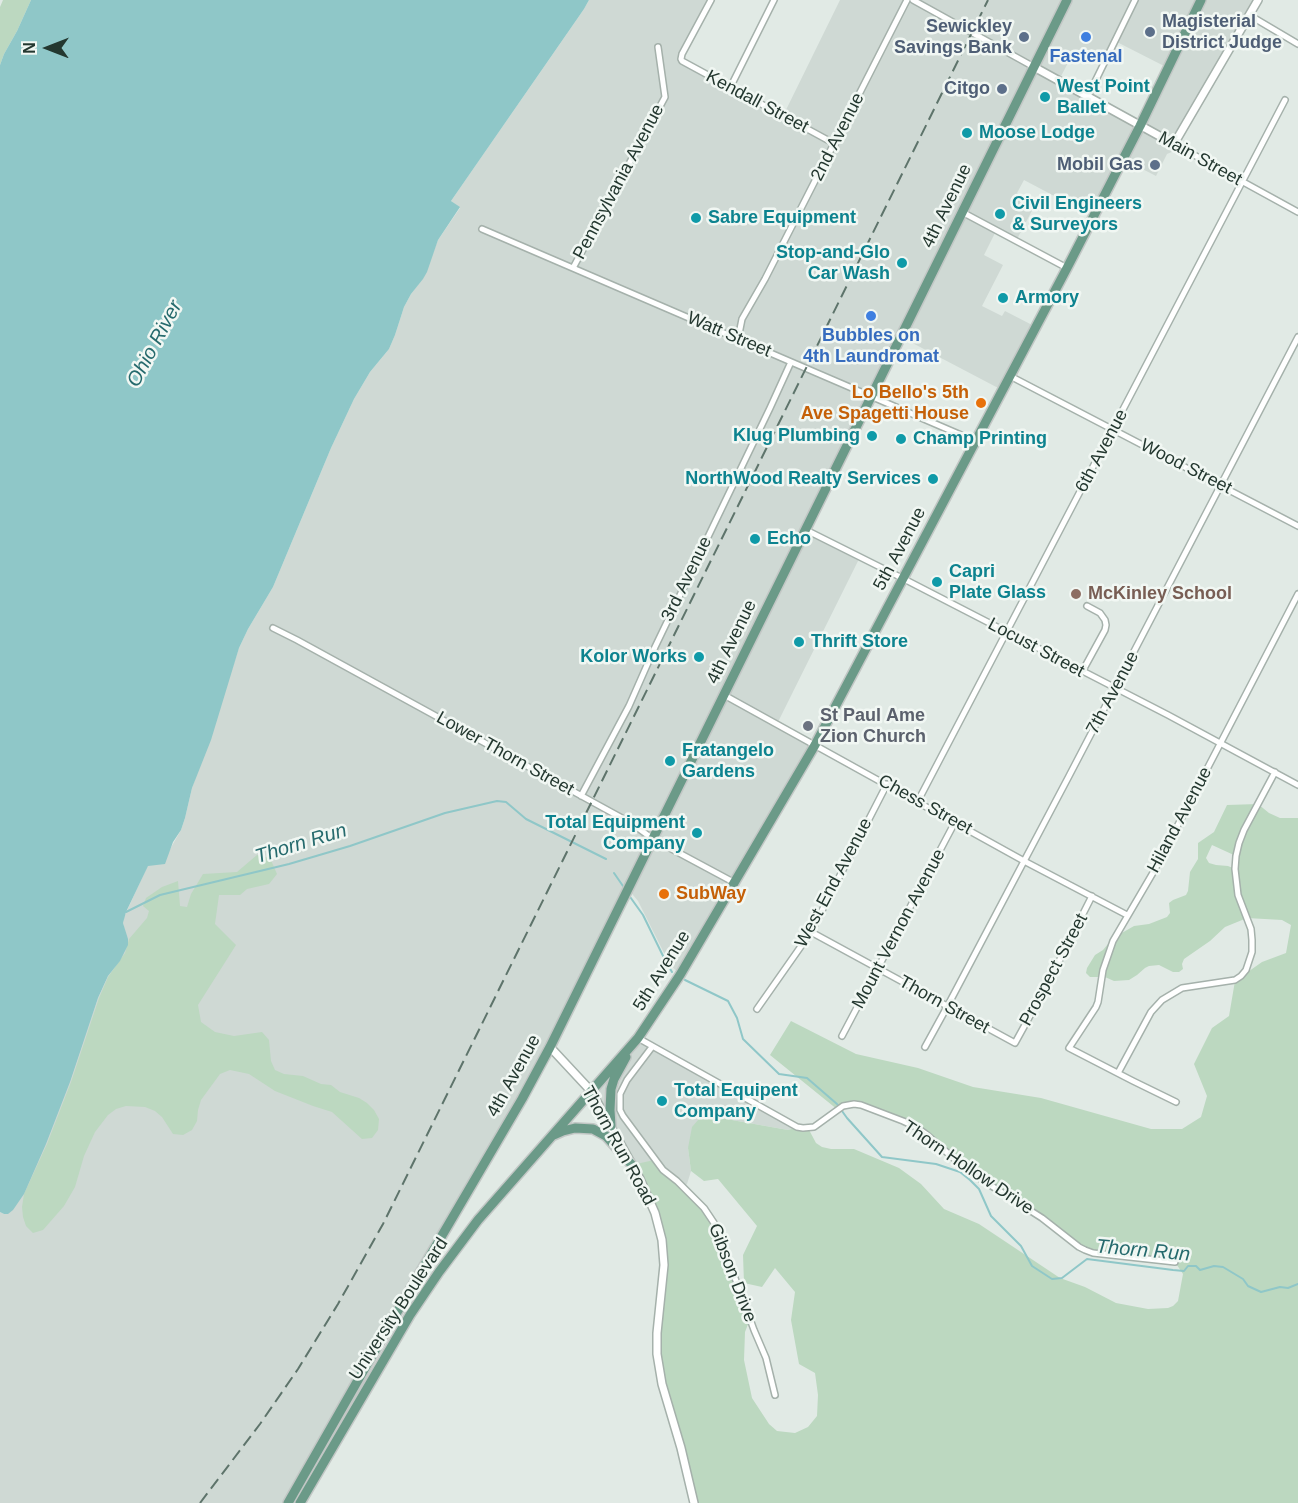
<!DOCTYPE html>
<html>
<head>
<meta charset="utf-8">
<style>
  body { margin:0 }
  #map { position:relative; width:1298px; height:1503px; overflow:hidden; background:#e1eae5; font-family:Arial,sans-serif }
  canvas { display:block }
  .north { position:absolute; left:18px; top:18px; width:60px; height:60px; -webkit-text-stroke:4px #f1f7f3; paint-order:stroke; rotate:270deg; font-size:16px; font-weight:700; line-height:24px; text-align:center; color:#243830 }
  .north::after { content:''; display:block; margin:auto; width:21px; height:27px; background:#243830; clip-path:polygon(50% 0,100% 100%,50% 72%,0 100%) }
</style>
</head>
<body>
<div id="map">
<canvas width="1298" height="1503"></canvas>
<div class="north">N</div>
</div>
<script>
const ctx = document.querySelector('canvas').getContext('2d');
ctx.lineJoin = 'round';
function paint(path, color) { ctx.fillStyle = color; ctx.fill(path, 'evenodd'); }
const shape = rows => new Path2D(rows.map(r => 'M' + r).join(''));
function strokePath(path, color, width, dash) { ctx.strokeStyle = color; ctx.lineWidth = width; ctx.lineCap = dash ? 'butt' : 'round'; ctx.setLineDash(dash || []); ctx.stroke(path); }
function drawText(font, color, halo, rows, align = 'center') {
  ctx.font = font + ' Arial,sans-serif'; ctx.lineWidth = 5; ctx.setLineDash([]); ctx.textBaseline = 'middle'; ctx.strokeStyle = halo; ctx.fillStyle = color; for (const [text, x, y, turn = 0] of rows) {
    ctx.save(); ctx.translate(x, y); ctx.rotate((+turn || 0) * Math.PI / 180); ctx.textAlign = isNaN(turn) ? turn : align; if (halo) ctx.strokeText(text, 0, 0); ctx.fillText(text, 0, 0); ctx.restore();
  }
}
const built = shape([
  [589,0,711,0,681,59,783,116,840,0,1258,0,1174,143,1181,148,1167,154,1156,176,1123,159,1094,217,1024,180,1017,193,1036,203,1016,241,996,231,984,255,1003,265,982,306,1002,316,1005,311,1036,327,1002,390,901,337,806,529,860,557,777,724,815,745,680,975,669,963,638,901,628,889,550,1047,288,1503,0,1503,0,1212,4,1214,84,1038,98,998,108,976,120,961,125,931,123,923,124,917,148,865,169,851,181,830,185,818,192,788,239,648,248,629,273,587,331,448,354,399,370,372,389,349,395,335,404,307,411,294,423,278,438,240,460,208,451,201,584,9],
  [1115,41,1168,68,1140,126,1059,80,1071,57,1083,63,1091,49,1107,57],
  [638,1038,797,1127,788,1130,715,1117,688,1148,691,1171,687,1184,683,1187,632,1165,591,1091]
]);
const green = shape([
  [3,0,31,0,17,31,4,54,0,65,0,7],
  [1258,804,1269,813,1280,818,1298,818,1298,1503,694,1503,657,1354,663,1279,659,1227,632,1165,654,1160,710,1216,750,1319,745,1332,744,1360,752,1398,769,1424,777,1431,795,1433,808,1427,817,1416,818,1395,815,1373,799,1364,791,1320,795,1292,775,1268,762,1287,744,1283,743,1255,757,1226,718,1179,704,1181,691,1171,688,1148,692,1127,699,1119,715,1117,788,1130,797,1127,808,1128,816,1143,822,1147,831,1149,854,1149,899,1168,921,1184,944,1209,979,1224,1060,1278,1085,1287,1116,1303,1148,1309,1168,1308,1173,1306,1178,1301,1183,1274,1175,1262,1085,1250,1058,1230,968,1171,916,1127,860,1105,838,1110,770,1055,791,1021,856,1054,918,1068,973,1087,1041,1098,1151,1129,1182,1129,1201,1117,1207,1096,1194,1064,1212,1028,1229,1016,1235,981,1262,962,1286,953,1291,925,1282,920,1247,918,1225,927,1210,941,1184,959,1182,964,1183,969,1179,972,1173,972,1159,965,1149,966,1145,968,1137,975,1129,980,1114,981,1105,977,1090,977,1086,973,1087,968,1095,955,1103,950,1113,938,1134,926,1149,924,1167,917,1170,913,1169,903,1173,900,1186,895,1188,891,1190,872,1198,859,1198,843,1214,832,1227,805],
  [1212,845,1236,856,1235,869,1228,866,1216,865,1209,863,1206,858],
  [257,855,270,858,277,874,269,884,247,889,240,895,219,895,215,924,236,945,198,1005,201,1022,215,1032,234,1036,262,1032,269,1040,271,1061,275,1070,284,1074,303,1076,321,1084,331,1085,340,1092,359,1098,367,1103,374,1110,379,1119,378,1130,372,1138,362,1139,332,1112,313,1106,275,1091,249,1074,230,1070,220,1074,201,1100,198,1110,197,1121,192,1130,183,1135,173,1134,162,1117,155,1111,145,1107,126,1106,116,1109,108,1115,95,1132,84,1156,75,1187,64,1206,43,1230,33,1233,26,1226,23,1217,22,1207,24,1194,47,1144,71,1082,99,998,108,977,125,953,129,939,147,918,149,911,143,906,146,898,162,887,178,881,180,906,187,907,191,894,203,874,237,872]
]);
const water = shape([
  [31,0,589,0,584,9,451,201,460,207,438,240,427,272,423,279,411,294,404,307,395,335,389,349,370,372,354,399,331,448,273,587,248,629,239,648,211,740,192,788,185,818,181,830,173,842,165,864,148,866,126,912,123,923,128,939,128,945,120,961,108,976,98,998,70,1082,46,1144,24,1194,13,1210,8,1214,4,1214,0,1212,0,65,4,54,17,31]
]);
const stream = shape([
  [614,873,625,889],
  [628,894,643,915,666,962,672,972],
  [126,912,160,895,289,864,350,846,445,813,497,801,506,802,526,819,606,859],
  [685,980,728,1001,737,1018,743,1039,779,1074,807,1078,837,1104,847,1118,882,1157,936,1164,960,1172,970,1180,979,1189,991,1216,1021,1246,1032,1266,1052,1279,1062,1278,1087,1259,1173,1270,1184,1271,1188,1266,1196,1266,1200,1270,1214,1266,1223,1267,1243,1279,1248,1286,1261,1292,1280,1287,1288,1288,1298,1284]
]);
const minor = shape([
  [711,0,682,54,681,59,682,61,835,144],
  [913,0,1034,67],
  [1249,15,1298,44],
  [730,88,774,0],
  [1088,96,1135,0],
  [1174,144,1298,212],
  [962,212,1067,268],
  [482,229,975,441],
  [573,268,665,97,658,47],
  [738,339,742,319,765,279,907,0],
  [1010,376,1298,526],
  [806,530,904,579,1168,715,1298,785],
  [273,628,297,640,631,823,653,839,735,883],
  [1082,672,1105,630,1106,625,1105,620,1100,613,1087,606],
  [724,695,1024,861,1127,915],
  [581,796,629,706,655,647,770,408,791,362],
  [918,801,1285,100],
  [811,932,1015,1043,1048,983,1092,896],
  [757,1009,811,932,887,784],
  [842,1036,955,822],
  [638,1038,797,1127,803,1128,814,1127,843,1106,854,1104,861,1105,903,1121,916,1127,926,1134,968,1171,1042,1218,1079,1247,1085,1250,1093,1253,1175,1262],
  [652,1047,627,1080,620,1094,620,1110,623,1116,663,1170,677,1181,704,1208,716,1226,754,1330,766,1358,775,1395],
  [925,1047,947,1007,1069,776,1298,337],
  [1118,1073,1151,1012,1162,1000,1182,988,1235,980,1241,976,1246,970,1252,952,1252,940,1251,929,1238,895,1235,869,1236,856,1239,843,1244,830,1275,772],
  [1176,1102,1133,1081,1069,1048,1096,1007,1098,1002,1103,970,1113,941,1154,871,1298,594]
]);
const tertiary = shape([
  [1034,67,1174,144,1258,0],
  [550,1047,591,1091,640,1179,655,1213,662,1240,664,1265,657,1333,657,1354,662,1384,681,1448,694,1503]
]);
const primary = shape([
  [611,1126,610,1110,611,1089,614,1079,626,1057],
  [554,1135,563,1131,575,1128,593,1129,606,1136,632,1165],
  [288,1503,386,1331,522,1099,550,1047,1067,0],
  [300,1503,410,1315,439,1272,478,1220,638,1038,680,975,815,745,1067,268,1140,126,1201,0]
]);
const rail = shape([
  [200,1503,260,1424,298,1369,338,1304,383,1224,988,0]
]);
const markers = [
  [1150,32,6,"#5c6f8a"],
  [1024,37,6,"#5c6f8a"],
  [1086,37,6,"#3f7fe0"],
  [1002,89,6,"#5c6f8a"],
  [1045,97,6,"#0f9aa8"],
  [967,133,6,"#0f9aa8"],
  [1155,165,6,"#5c6f8a"],
  [1000,214,6,"#0f9aa8"],
  [696,218,6,"#0f9aa8"],
  [902,263,6,"#0f9aa8"],
  [1003,298,6,"#0f9aa8"],
  [871,316,6,"#3f7fe0"],
  [981,403,6,"#e8710a"],
  [872,436,6,"#0f9aa8"],
  [901,439,6,"#0f9aa8"],
  [933,479,6,"#0f9aa8"],
  [755,539,6,"#0f9aa8"],
  [937,582,6,"#0f9aa8"],
  [1076,594,6,"#8d6e63"],
  [799,642,6,"#0f9aa8"],
  [699,657,6,"#0f9aa8"],
  [808,726,6,"#6b7280"],
  [670,761,6,"#0f9aa8"],
  [697,833,6,"#0f9aa8"],
  [664,894,6,"#e8710a"],
  [662,1101,6,"#0f9aa8"]
];
const serviceNames = [
  ["Magisterial",1162,22,"left"],
  ["District Judge",1162,43,"left"],
  ["Sewickley",1012,27],
  ["Savings Bank",1012,48],
  ["Citgo",990,89],
  ["Mobil Gas",1143,165]
];
const shopNames = [
  ["Fastenal",1086,57],
  ["Bubbles on",871,336],
  ["4th Laundromat",871,357]
];
const cultureNames = [
  ["West Point",1057,87],
  ["Ballet",1057,108],
  ["Moose Lodge",979,133],
  ["Civil Engineers",1012,204],
  ["& Surveyors",1012,225],
  ["Sabre Equipment",708,218],
  ["Stop-and-Glo",890,253,"right"],
  ["Car Wash",890,274,"right"],
  ["Armory",1015,298],
  ["Klug Plumbing",860,436,"right"],
  ["Champ Printing",913,439],
  ["NorthWood Realty Services",921,479,"right"],
  ["Echo",767,539],
  ["Capri",949,572],
  ["Plate Glass",949,593],
  ["Thrift Store",811,642],
  ["Kolor Works",687,657,"right"],
  ["Fratangelo",682,751],
  ["Gardens",682,772],
  ["Total Equipment",685,823,"right"],
  ["Company",685,844,"right"],
  ["Total Equipent",674,1091],
  ["Company",674,1112]
];
const streetNames = [
  ["Kendall Street",757,102,28],
  ["2nd Avenue",838,137,-63],
  ["Main Street",1200,159,29],
  ["Pennsylvania Avenue",619,182,-62],
  ["4th Avenue",947,206,-64],
  ["Watt Street",729,335,23],
  ["6th Avenue",1102,451,-62],
  ["Wood Street",1186,467,27],
  ["5th Avenue",900,549,-62],
  ["3rd Avenue",687,579,-64],
  ["4th Avenue",732,642,-64],
  ["Locust Street",1036,648,28],
  ["7th Avenue",1113,693,-62],
  ["Lower Thorn Street",505,754,29],
  ["Chess Street",925,805,29],
  ["Hiland Avenue",1180,820,-62],
  ["West End Avenue",834,883,-62],
  ["Mount Vernon Avenue",899,929,-62],
  ["Prospect Street",1054,970,-62],
  ["5th Avenue",662,971,-58],
  ["Thorn Street",944,1005,29],
  ["4th Avenue",514,1076,-61],
  ["Thorn Run Road",618,1146,61],
  ["Thorn Hollow Drive",968,1168,34],
  ["Gibson Drive",732,1273,69],
  ["University Boulevard",399,1309,-57]
];
const foodNames = [
  ["Lo Bello's 5th",969,393],
  ["Ave Spagetti House",969,414],
  ["SubWay",676,894,"left"]
];
const educationNames = [
  ["McKinley School",1088,594]
];
const worshipNames = [
  ["St Paul Ame",820,716],
  ["Zion Church",820,737]
];
const waterNames = [
  ["Ohio River",155,344,-62],
  ["Thorn Run",301,844,-17],
  ["Thorn Run",1143,1251,5]
];
paint(built, '#cfd9d4');
paint(green, '#bcd8c0');
paint(water, '#8fc7c8');
strokePath(stream, '#8fc7c8', 2);
strokePath(minor, '#a5b1ab', 8);
strokePath(tertiary, '#a5b1ab', 10);
strokePath(primary, '#c2c7c5', 12);
strokePath(minor, '#fff', 5);
strokePath(tertiary, '#fff', 7);
strokePath(primary, '#6b9a88', 9);
strokePath(rail, '#5e746b', 2, [12, 6]);
for (const [x, y, r, color] of markers) { const dot = new Path2D(); dot.arc(x, y, r, 0, 2 * Math.PI); ctx.fillStyle = color; ctx.fill(dot); strokePath(dot, '#f1f7f3', 2); }
drawText('bold 18px', '#4e5e75', '#f1f7f3', serviceNames, 'right');
drawText('bold 18px', '#366cbe', '#f1f7f3', shopNames);
drawText('bold 18px', '#0d838f', '#f1f7f3', cultureNames, 'left');
drawText('18px', '#243830', '#f1f7f3', streetNames);
drawText('bold 18px', '#c56008', '#f1f7f3', foodNames, 'right');
drawText('bold 18px', '#785e54', '#f1f7f3', educationNames, 'left');
drawText('bold 18px', '#5b616d', '#f1f7f3', worshipNames, 'left');
drawText('italic 20px', '#256a6d', '#f1f7f3', waterNames);
</script>
</body>
</html>
